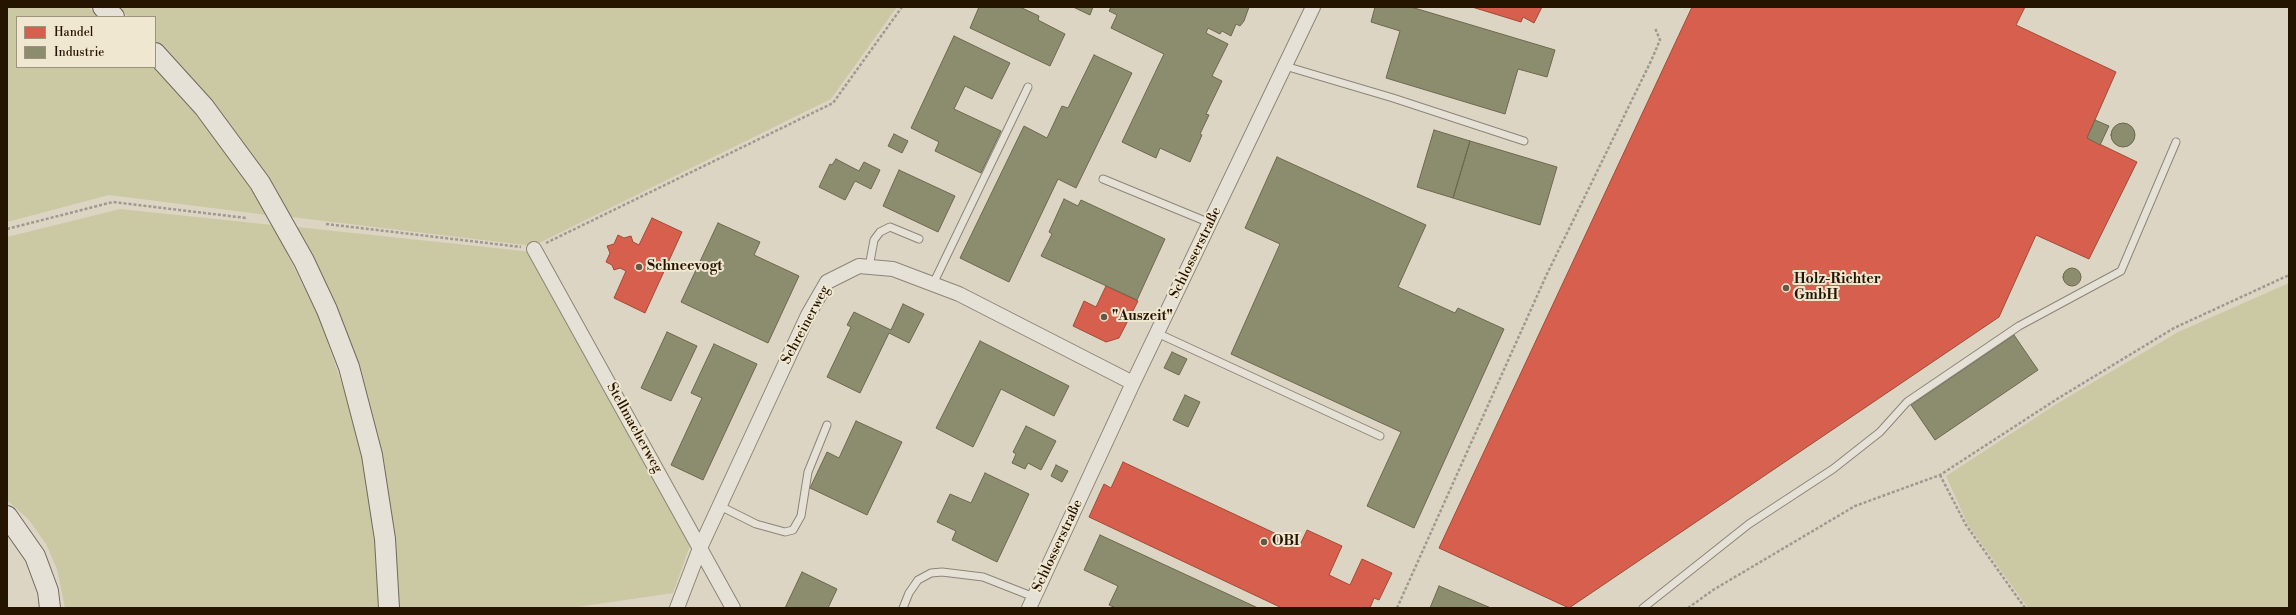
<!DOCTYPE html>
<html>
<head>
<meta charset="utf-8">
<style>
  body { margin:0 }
  #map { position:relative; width:2296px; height:615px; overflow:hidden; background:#ddd5c3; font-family:"Libre Bodoni",serif }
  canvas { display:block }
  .frame { position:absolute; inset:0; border:8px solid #251500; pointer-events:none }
  .legend { position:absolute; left:16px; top:16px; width:140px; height:52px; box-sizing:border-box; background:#f0e7d1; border:1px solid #9f937d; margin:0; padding:5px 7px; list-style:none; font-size:12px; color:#251500 }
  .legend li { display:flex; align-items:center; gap:8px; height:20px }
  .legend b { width:20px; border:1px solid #9f937d }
</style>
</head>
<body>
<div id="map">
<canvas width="2296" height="615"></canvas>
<div class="frame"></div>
<ul class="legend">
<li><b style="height:11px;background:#d6604d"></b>Handel</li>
<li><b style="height:11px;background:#8c8c6e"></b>Industrie</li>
</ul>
</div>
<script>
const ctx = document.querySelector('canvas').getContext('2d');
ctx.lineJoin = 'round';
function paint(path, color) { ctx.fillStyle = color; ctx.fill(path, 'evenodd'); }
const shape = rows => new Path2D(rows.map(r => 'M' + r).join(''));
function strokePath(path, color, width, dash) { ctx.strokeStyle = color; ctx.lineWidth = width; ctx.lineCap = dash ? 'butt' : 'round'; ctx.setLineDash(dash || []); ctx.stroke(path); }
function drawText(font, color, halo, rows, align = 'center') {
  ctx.font = font + ' "Libre Bodoni",serif'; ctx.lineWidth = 4; ctx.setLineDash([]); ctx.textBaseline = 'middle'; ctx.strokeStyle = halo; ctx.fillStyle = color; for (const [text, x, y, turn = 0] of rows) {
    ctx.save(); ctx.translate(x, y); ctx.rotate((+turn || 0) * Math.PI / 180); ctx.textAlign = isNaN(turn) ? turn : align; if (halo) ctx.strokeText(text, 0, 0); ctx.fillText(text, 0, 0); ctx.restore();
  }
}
const green = shape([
  [7,7,88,7,95,13,100,17,17,17,17,67,154,67,197,116,238,169,267,215,109,195,7,222],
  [117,7,897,7,831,99,533,246,291,217,258,163,214,104,155,40,155,17,129,17],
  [120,209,273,225,319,318,357,427,369,485,376,540,379,608,65,608,57,569,46,544,29,520,7,500,7,237],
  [297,227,533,252,691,543,673,593,571,608,398,608,395,543,387,483,373,421,318,267],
  [2289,283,2289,608,2028,608,1968,525,1946,476,2058,403,2178,332]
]);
const shops = shape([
  [1472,7,1542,7,1534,23,1523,17,1521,22,1472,7],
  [1692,7,2025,7,2016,25,2116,72,2087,138,2137,162,2089,259,2036,235,1999,317,1569,608,1439,548,1692,7],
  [652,218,682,232,645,313,614,298,626,271,620,268,614,270,612,265,606,262,610,253,607,246,614,244,618,235,624,238,631,236,633,242,639,245,652,218],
  [1106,286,1138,301,1119,338,1106,342,1073,326,1084,301,1096,307,1106,286],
  [1123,462,1300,545,1307,530,1342,546,1329,575,1350,585,1362,559,1392,573,1379,600,1374,598,1370,608,1282,608,1089,517,1104,484,1111,488,1123,462]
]);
const industry = shape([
  [979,7,1020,7,1039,16,1038,20,1065,34,1050,66,970,28,979,7],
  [1073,7,1093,7,1090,15,1073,7],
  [1111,7,1249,7,1244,21,1240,26,1236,24,1231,36,1222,31,1220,34,1208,28,1206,33,1228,44,1212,76,1222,81,1206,114,1209,115,1200,134,1202,135,1190,162,1160,148,1156,158,1122,142,1164,54,1111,28,1117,15,1109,11,1111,7],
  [1375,7,1411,7,1555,50,1547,77,1518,69,1505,114,1386,78,1400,31,1371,22,1375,7],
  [954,36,1010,63,992,99,965,86,954,109,1001,131,981,173,935,151,939,142,911,128,954,36],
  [1094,55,1132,73,1076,188,1058,179,1009,282,960,258,1024,126,1047,138,1062,106,1068,108,1094,55],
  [2095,120,2109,126,2100,145,2087,138,2095,120],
  '2111 135a12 12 0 1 1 24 0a12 12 0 1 1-24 0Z',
  [1434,130,1470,141,1453,198,1417,187,1434,130],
  [894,134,908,141,902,153,888,146,894,134],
  [1470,141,1557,167,1540,225,1453,198,1470,141],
  [1277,157,1426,225,1398,287,1455,313,1458,308,1504,329,1414,528,1367,506,1401,432,1231,354,1280,244,1245,228,1277,157],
  [836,159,859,171,864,162,880,170,871,189,855,181,845,200,819,187,830,164,832,165,836,159],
  [899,170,955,196,938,232,883,206,899,170],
  [1064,199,1078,206,1081,200,1165,239,1137,300,1041,256,1052,234,1049,232,1064,199],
  [718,223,760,242,754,255,799,276,768,343,681,302,718,223],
  '2063 277a9 9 0 1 1 18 0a9 9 0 1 1-18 0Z',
  [903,304,924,314,909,343,889,333,860,393,827,377,851,327,847,325,854,312,891,330,903,304],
  [667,332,697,346,671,401,641,388,667,332],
  [2014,335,2038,370,1935,440,1911,405,2014,335],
  [980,341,1069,386,1054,416,1001,389,973,447,936,428,980,341],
  [714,344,757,364,703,480,671,465,702,398,691,393,714,344],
  [1172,352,1187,359,1179,375,1164,368,1172,352],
  [1185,395,1200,402,1188,427,1173,420,1185,395],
  [856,421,902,442,867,515,810,488,827,452,839,458,856,421],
  [1026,426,1056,441,1041,470,1028,463,1025,469,1012,463,1016,454,1013,452,1026,426],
  [1056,465,1068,471,1062,482,1051,476,1056,465],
  [985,473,1029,494,997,562,952,540,956,531,937,522,950,494,971,503,985,473],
  [1100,535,1258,608,1116,608,1109,605,1118,586,1084,570,1100,535],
  [802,572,837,589,828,608,785,608,802,572],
  [1439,586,1491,608,1430,608,1439,586]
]);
const path = shape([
  [326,224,521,247],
  [7,229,113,202,246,218],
  [546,243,833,103,902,7],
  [1940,475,1966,525,2025,608],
  [1397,608,1546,276,1651,61,1660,40,1655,28],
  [1688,608,1713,590,1855,506,1940,475,2057,399,2174,328,2289,275]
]);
const lane = shape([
  [1285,66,1393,98,1524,141],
  [1103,179,1210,223],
  [869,267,874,240,880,232,890,227,919,239],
  [933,284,1028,87],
  [1157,333,1380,436],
  [720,506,756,524,785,532,793,530,801,516,808,472,827,425],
  [903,608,909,593,918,580,931,573,942,572,983,577,1034,597],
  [1643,608,1749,524,1833,469,1880,432,1907,402,2019,326,2121,271,2176,142]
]);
const street = shape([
  [534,249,733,608],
  [677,608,700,548,808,315,827,282,859,266,893,269,959,294,1133,383],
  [1029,608,1133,383,1313,7]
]);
const secondary = shape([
  [103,7,114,17],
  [155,53,204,107,260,183,304,261,327,310,349,367,372,455,385,539,389,608],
  [7,516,35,556,48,591,50,608]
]);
const markers = [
  [639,267,4,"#655844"],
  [1786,288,4,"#655844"],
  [1104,317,4,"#655844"],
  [1264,542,4,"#655844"]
];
const streetNames = [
  ["Schlosserstraße",1196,253,-64],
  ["Schreinerweg",806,325,-62],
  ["Stellmacherweg",634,428,61],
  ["Schlosserstraße",1058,546,-65]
];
const poiNames = [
  ["Schneevogt",647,267],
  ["Holz-Richter",1794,280],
  ["GmbH",1794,296],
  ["\"Auszeit\"",1112,317],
  ["OBI",1272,542]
];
paint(green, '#cbc8a4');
paint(shops, '#d6604d');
strokePath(shops, '#a14a36', 1);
paint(industry, '#8c8c6e');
strokePath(industry, '#6d684d', 1);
strokePath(lane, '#8c8578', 9);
strokePath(street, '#8c8578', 16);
strokePath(secondary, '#716a5e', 22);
strokePath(path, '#9f9a91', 2.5, [3, 2]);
strokePath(lane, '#e5e1d7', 7);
strokePath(street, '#e5e1d7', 14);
strokePath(secondary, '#e5e1d7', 20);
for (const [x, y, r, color] of markers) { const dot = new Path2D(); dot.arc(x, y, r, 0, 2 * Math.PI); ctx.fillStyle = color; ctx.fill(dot); strokePath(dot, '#f0e7d1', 1.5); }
drawText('14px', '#251500', '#f0e7d1', streetNames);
drawText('bold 14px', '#251500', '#f0e7d1', poiNames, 'left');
</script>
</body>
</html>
